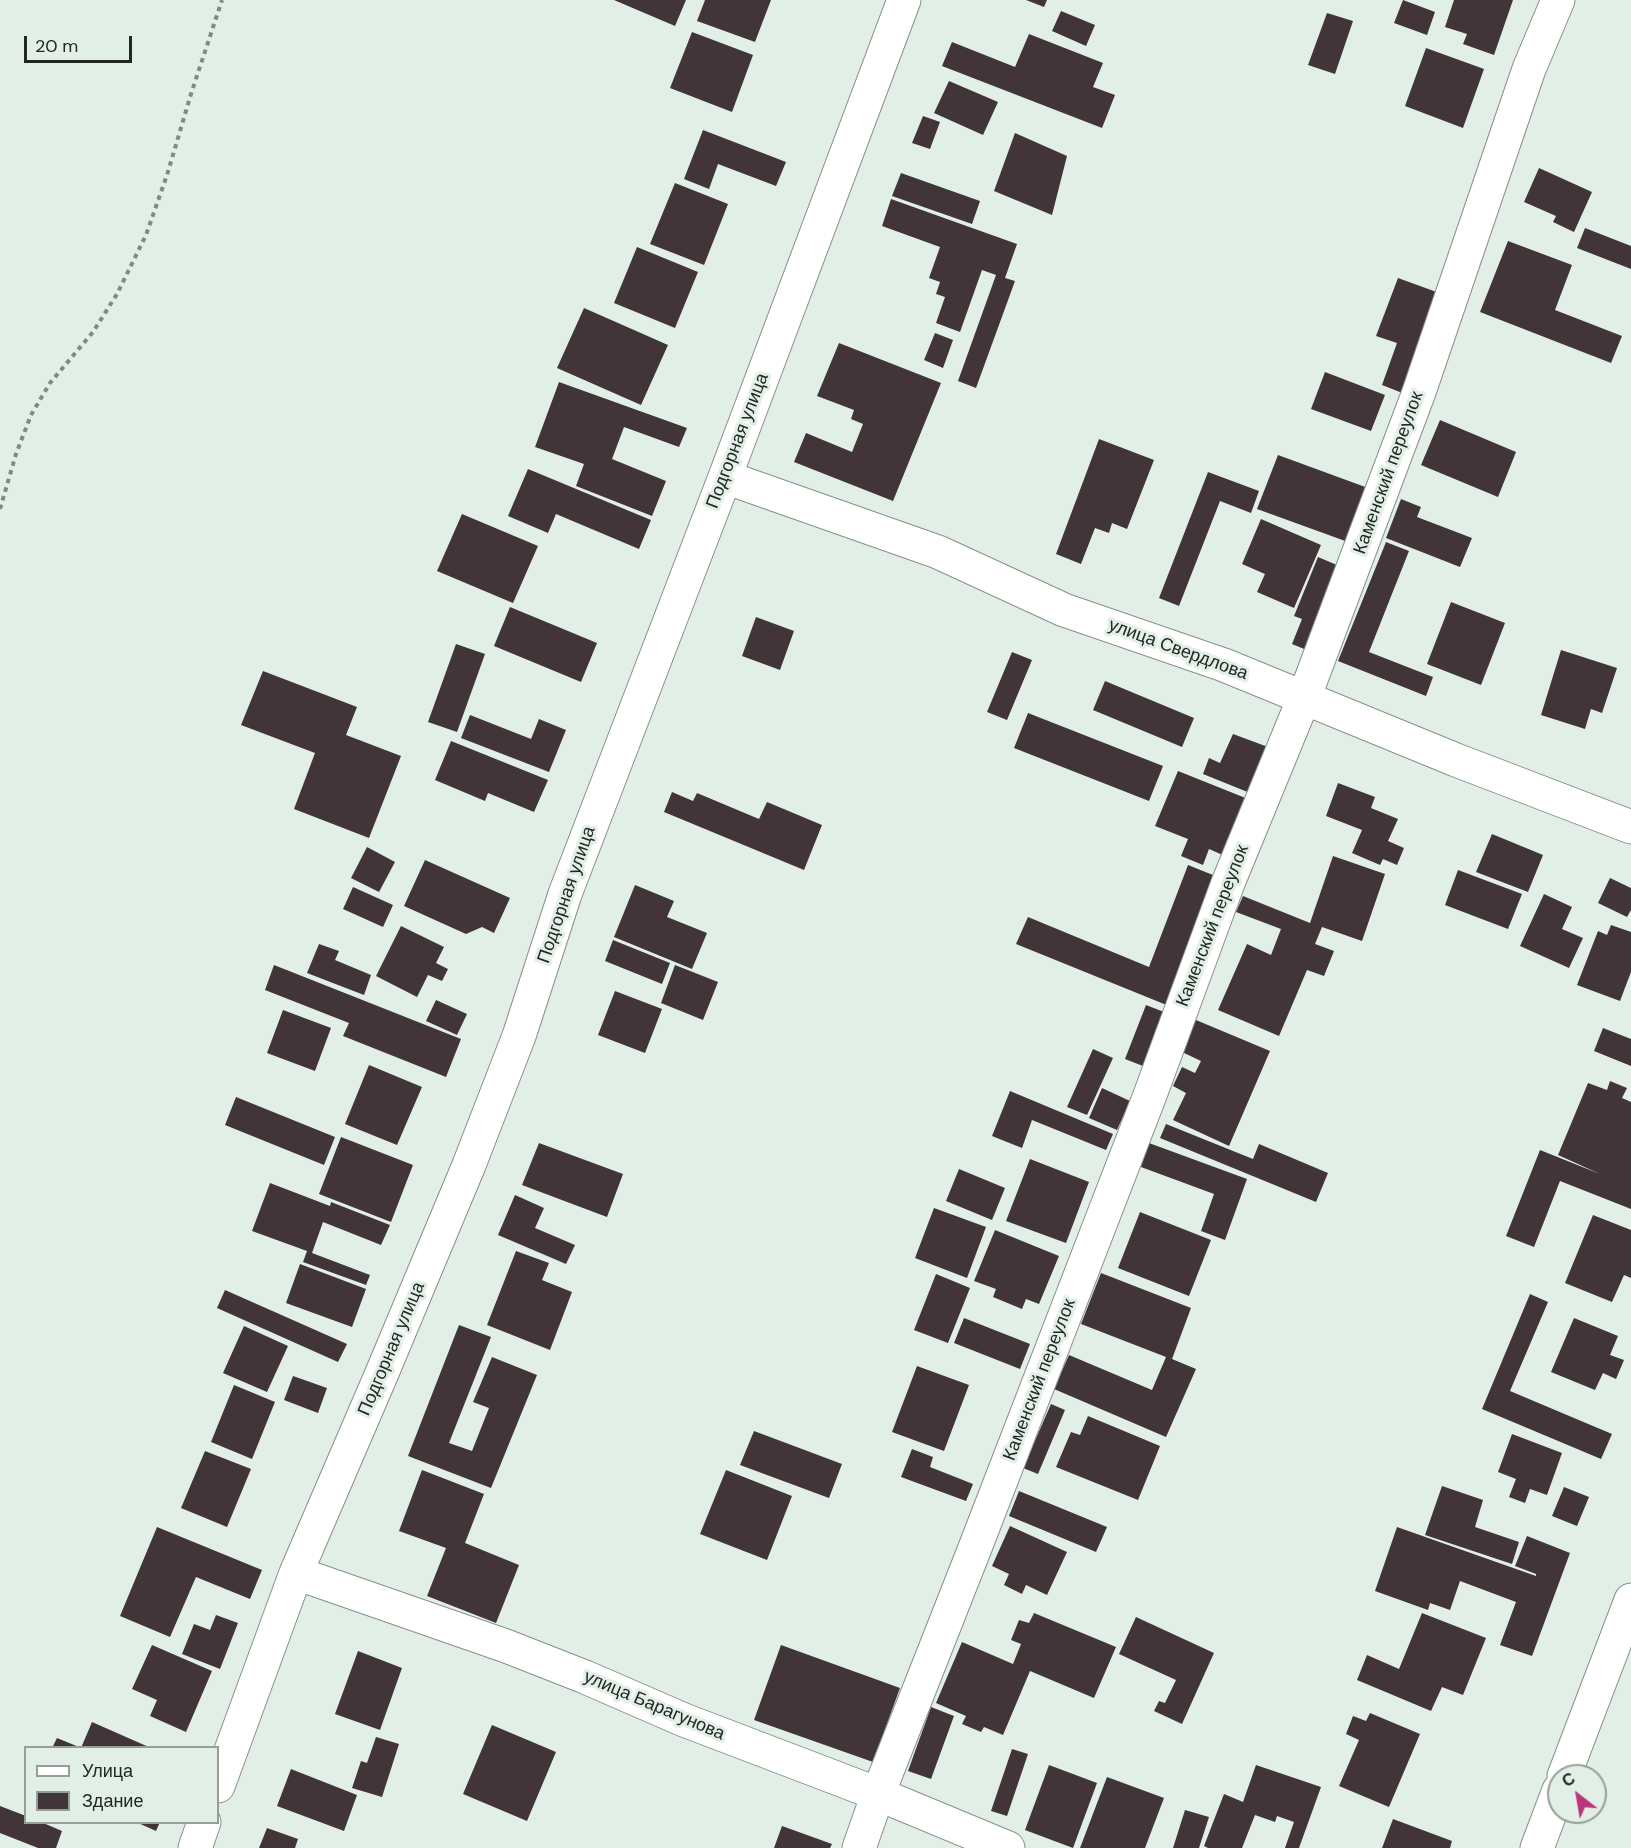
<!DOCTYPE html>
<html>
<head>
<meta charset="utf-8">
<style>
  body { margin:0 }
  #map { position:relative; width:1631px; height:1848px; overflow:hidden; background:#e2efe7; font-family:"DM Sans",sans-serif }
  canvas { display:block }
  .legend { position:absolute; left:24px; top:1746px; width:195px; height:78px; box-sizing:border-box; background:#e2efe7; border:2px solid #959f99; margin:0; padding:8px 10px; list-style:none; font-size:18px; color:#222724 }
  .legend li { display:flex; align-items:center; gap:12px; height:30px }
  .legend b { width:30px; border:2px solid #959f99 }
  .north { position:absolute; left:1547px; top:1764px; width:60px; height:60px; box-sizing:border-box; background:#e2efe7; border:2px solid #959f99; border-radius:50%; rotate:329deg; font-size:16px; font-weight:700; line-height:24px; text-align:center; color:#222724 }
  .north::after { content:''; display:block; margin:auto; width:21px; height:27px; background:#b9357c; clip-path:polygon(50% 0,100% 100%,50% 72%,0 100%) }
  .scale { position:absolute; left:24px; top:36px; width:108px; height:27px; box-sizing:border-box; border:3px solid #222724; border-top:0; padding-left:8px; font-size:18px; line-height:21px; white-space:nowrap; color:#222724; -webkit-text-stroke:4px #e2efe7; paint-order:stroke }
</style>
</head>
<body>
<div id="map">
<canvas width="1631" height="1848"></canvas>
<ul class="legend">
<li><b style="height:8px;background:#fff"></b>Улица</li>
<li><b style="height:16px;background:#41353a"></b>Здание</li>
</ul>
<div class="north">С</div>
<div class="scale">20 m</div>
</div>
<script>
const ctx = document.querySelector('canvas').getContext('2d');
ctx.lineJoin = 'round';
function paint(path, color) { ctx.fillStyle = color; ctx.fill(path, 'evenodd'); }
const shape = rows => new Path2D(rows.map(r => 'M' + r).join(''));
function strokePath(path, color, width, dash) { ctx.strokeStyle = color; ctx.lineWidth = width; ctx.lineCap = dash ? 'butt' : 'round'; ctx.setLineDash(dash || []); ctx.stroke(path); }
function drawText(font, color, halo, rows, align = 'center') {
  ctx.font = font + ' "DM Sans",sans-serif'; ctx.lineWidth = 6; ctx.setLineDash([]); ctx.textBaseline = 'middle'; ctx.strokeStyle = halo; ctx.fillStyle = color; for (const [text, x, y, turn = 0] of rows) {
    ctx.save(); ctx.translate(x, y); ctx.rotate((+turn || 0) * Math.PI / 180); ctx.textAlign = isNaN(turn) ? turn : align; if (halo) ctx.strokeText(text, 0, 0); ctx.fillText(text, 0, 0); ctx.restore();
  }
}
const building = shape([
  [614,0,686,0,675,26],
  [705,0,771,0,755,42,697,21],
  [1026,0,1047,0,1044,7],
  [1403,0,1435,12,1427,35,1394,23],
  [1454,0,1513,0,1494,55,1463,44,1467,34,1445,27],
  [1061,11,1095,25,1086,46,1052,31],
  [1327,13,1353,21,1335,74,1308,65],
  [692,32,753,55,732,112,670,88],
  [1029,34,1103,63,1093,87,1115,95,1102,128,942,66,952,42,1015,67],
  [1426,48,1484,69,1463,128,1405,106],
  [949,81,998,102,983,135,934,113],
  [923,116,940,122,930,149,912,143],
  [703,130,786,162,776,186,718,164,709,189,684,179],
  [1015,133,1067,156,1052,215,994,191],
  [1539,168,1592,192,1574,232,1553,222,1556,216,1524,202],
  [901,173,980,201,972,224,892,196],
  [675,183,728,204,704,265,650,244],
  [891,199,1017,244,1005,278,1015,281,976,388,958,381,996,275,982,270,960,332,936,323,945,297,936,294,940,282,929,278,940,247,882,226],
  [1585,228,1631,246,1631,269,1577,248],
  [1508,241,1572,265,1555,310,1622,336,1611,363,1480,312],
  [637,247,698,272,675,328,614,303],
  [1398,278,1442,294,1405,394,1382,385,1397,343,1376,336],
  [584,308,668,345,641,405,557,368],
  [935,333,953,340,943,368,924,360],
  [839,343,941,383,893,501,794,462,806,433,852,452,863,424,851,419,854,410,817,396],
  [1325,372,1385,395,1371,431,1311,409],
  [559,382,687,428,679,447,624,427,612,459,666,481,652,516,576,486,584,464,535,447],
  [1440,420,1516,452,1498,497,1421,465],
  [1099,439,1154,460,1127,529,1112,523,1109,533,1095,528,1081,564,1056,554],
  [1278,455,1368,488,1348,542,1257,509],
  [528,469,651,520,639,549,556,514,548,533,508,516],
  [1208,472,1259,491,1251,513,1220,501,1179,606,1159,598],
  [1401,499,1421,507,1417,517,1472,538,1460,567,1386,538],
  [462,514,538,546,513,603,437,571],
  [1261,519,1321,545,1294,608,1257,592,1265,574,1242,564],
  [1386,542,1409,551,1369,652,1433,677,1426,696,1338,661],
  [1318,557,1344,568,1309,651,1292,644,1302,619,1294,616],
  [1451,602,1505,623,1481,685,1427,664],
  [510,607,597,643,581,682,494,646],
  [756,617,794,631,780,670,742,656],
  [456,644,485,654,457,732,428,722],
  [1561,650,1617,668,1602,713,1591,709,1585,729,1541,715],
  [1012,652,1032,660,1007,720,987,712],
  [263,671,357,707,346,735,401,756,369,838,294,809,315,753,241,725],
  [1105,681,1194,718,1182,747,1093,710],
  [1028,713,1163,766,1149,801,1014,748],
  [470,715,531,739,539,719,566,730,549,772,461,738],
  [1233,734,1268,747,1250,793,1203,774,1209,758,1220,763],
  [451,741,548,780,534,812,488,793,485,801,435,780],
  [1178,771,1248,799,1225,856,1209,849,1203,865,1181,856,1188,839,1155,826],
  [1338,783,1375,797,1371,808,1398,819,1388,841,1404,848,1397,865,1383,859,1380,865,1352,853,1362,830,1326,816],
  [672,792,693,801,697,793,759,819,767,802,822,825,804,870,664,812],
  [1492,834,1543,855,1528,892,1476,872],
  [367,847,395,862,379,892,351,878],
  [1333,856,1385,874,1362,941,1322,927,1315,944,1334,951,1324,976,1307,970,1279,1036,1218,1010,1247,944,1271,955,1281,929,1236,912,1243,896,1310,923],
  [425,860,510,898,494,933,482,927,466,934,404,906],
  [1188,865,1218,877,1169,1006,1016,944,1028,917,1149,967],
  [1458,870,1522,894,1508,929,1445,905],
  [1610,878,1631,888,1631,910,1627,917,1598,903],
  [635,885,674,901,667,917,707,933,692,969,614,937],
  [353,887,393,905,383,927,343,909],
  [1544,894,1572,907,1562,929,1583,938,1569,968,1520,946],
  [1611,925,1631,932,1631,972,1620,1001,1577,985,1598,931,1607,935],
  [401,926,444,947,436,963,448,969,442,981,428,975,417,997,376,976],
  [613,940,670,963,662,984,605,961],
  [319,944,339,951,335,960,371,975,364,995,307,973],
  [274,965,461,1039,446,1077,343,1036,349,1023,265,990],
  [675,965,718,982,703,1020,661,1003],
  [615,991,662,1009,645,1053,598,1035],
  [436,1000,467,1014,457,1035,426,1021],
  [1146,1005,1164,1012,1143,1066,1125,1059],
  [283,1010,331,1028,315,1071,267,1053],
  [1196,1020,1270,1051,1229,1146,1173,1120,1186,1093,1173,1086,1182,1067,1195,1073,1201,1061,1182,1052],
  [1603,1028,1631,1039,1631,1066,1594,1051],
  [1093,1049,1113,1058,1087,1115,1067,1107],
  [369,1065,422,1087,397,1145,345,1124],
  [1610,1081,1627,1088,1622,1098,1631,1102,1631,1209,1560,1181,1534,1247,1506,1236,1540,1150,1600,1174,1558,1155,1588,1083,1607,1090],
  [1102,1088,1130,1101,1117,1130,1089,1118],
  [1010,1091,1113,1134,1106,1150,1032,1120,1022,1148,992,1136],
  [236,1097,335,1137,324,1165,225,1125],
  [1166,1124,1253,1159,1259,1144,1328,1173,1316,1202,1160,1138],
  [341,1137,413,1165,391,1222,319,1194],
  [539,1143,623,1174,607,1217,522,1185],
  [1149,1143,1247,1179,1225,1240,1201,1231,1214,1194,1141,1167],
  [1030,1159,1089,1182,1066,1243,1006,1221],
  [959,1169,1005,1188,992,1220,946,1201],
  [270,1183,330,1206,331,1202,390,1225,381,1245,323,1222,312,1253,370,1275,366,1285,303,1262,307,1251,252,1231],
  [515,1195,544,1208,535,1228,575,1245,566,1264,498,1235],
  [934,1208,986,1227,967,1278,915,1258],
  [1140,1212,1211,1240,1189,1296,1118,1268],
  [1593,1215,1631,1230,1631,1278,1624,1275,1612,1302,1565,1283],
  [995,1230,1059,1256,1039,1304,1026,1299,1022,1309,993,1297,996,1289,974,1281],
  [516,1251,549,1263,542,1280,572,1292,550,1350,487,1325],
  [300,1264,366,1289,352,1327,286,1303],
  [1101,1273,1191,1308,1172,1359,1196,1369,1166,1437,1054,1389,1069,1355,1152,1390,1166,1357,1081,1324],
  [936,1274,970,1288,948,1343,914,1330],
  [225,1290,347,1344,338,1362,217,1308],
  [1530,1294,1548,1302,1510,1391,1612,1434,1601,1459,1482,1409],
  [964,1318,1030,1344,1020,1369,954,1343],
  [1574,1318,1618,1336,1610,1355,1624,1360,1616,1379,1603,1373,1595,1390,1551,1372],
  [459,1325,491,1337,449,1443,472,1451,489,1408,473,1402,492,1357,537,1375,491,1488,408,1456],
  [244,1326,288,1346,267,1392,223,1373],
  [917,1366,969,1385,944,1451,892,1432],
  [293,1376,327,1388,318,1413,284,1400],
  [234,1385,275,1402,252,1459,211,1442],
  [1051,1404,1065,1410,1038,1474,1023,1468],
  [1088,1416,1160,1446,1138,1500,1056,1467,1071,1432,1080,1435],
  [754,1431,842,1464,829,1498,740,1465],
  [1512,1434,1562,1453,1547,1495,1530,1489,1525,1503,1509,1497,1516,1479,1498,1472],
  [912,1449,933,1457,930,1467,973,1484,966,1501,901,1477],
  [205,1451,251,1469,227,1527,181,1508],
  [422,1470,484,1494,465,1543,519,1565,496,1623,427,1596,446,1548,399,1531],
  [726,1470,792,1496,767,1560,700,1534],
  [1442,1486,1483,1500,1475,1527,1519,1542,1512,1564,1425,1535],
  [1564,1487,1589,1497,1577,1526,1552,1516],
  [1019,1491,1107,1527,1096,1552,1009,1516],
  [1010,1526,1067,1552,1047,1595,1026,1585,1022,1594,1004,1585,1009,1574,992,1566],
  [157,1527,262,1570,250,1599,196,1577,170,1637,120,1616],
  [1397,1527,1536,1576,1536,1574,1515,1566,1527,1536,1570,1553,1532,1656,1500,1645,1516,1602,1460,1581,1450,1610,1430,1603,1428,1610,1375,1591],
  [1034,1613,1116,1647,1094,1698,1030,1671,1003,1735,984,1727,981,1732,962,1724,966,1716,936,1703,962,1642,1013,1664,1021,1644,1011,1640,1019,1620,1029,1623],
  [1422,1613,1486,1638,1463,1695,1442,1687,1431,1711,1357,1680,1367,1655,1399,1669],
  [216,1615,238,1623,220,1669,182,1654,194,1624,210,1630],
  [1136,1617,1214,1653,1182,1724,1154,1711,1159,1701,1165,1703,1176,1680,1119,1654],
  [152,1645,212,1671,186,1732,150,1716,157,1700,132,1689],
  [781,1645,900,1688,873,1762,754,1720],
  [358,1651,402,1668,380,1730,335,1714],
  [931,1707,954,1716,931,1779,908,1771],
  [1370,1713,1420,1734,1389,1807,1339,1786,1359,1740,1346,1734,1353,1716,1366,1721],
  [92,1722,151,1748,81,1748],
  [492,1725,556,1752,527,1821,463,1794],
  [376,1737,399,1744,382,1797,352,1788,361,1761,367,1763],
  [57,1738,79,1747,79,1748,52,1748],
  [1012,1749,1028,1754,1007,1816,991,1811],
  [1049,1765,1097,1783,1073,1848,1025,1830],
  [1256,1765,1321,1787,1299,1848,1285,1848,1294,1822,1277,1816,1275,1822,1255,1815,1242,1848,1208,1848,1204,1846,1224,1794,1243,1802],
  [291,1769,357,1795,344,1831,277,1806],
  [1107,1777,1164,1798,1145,1848,1080,1848],
  [0,1806,26,1816,26,1822,41,1822,62,1831,56,1848,38,1848,0,1833],
  [1185,1810,1209,1817,1199,1848,1173,1848],
  [1393,1819,1452,1841,1450,1848,1382,1848],
  [136,1822,160,1822,156,1831],
  [782,1826,832,1844,830,1848,774,1848],
  [267,1828,298,1839,295,1848,259,1848]
]);
const path = shape([
  [0,509,16,454,31,415,50,383,93,332,117,294,146,235,167,175,191,94,222,0]
]);
const minor = shape([
  [725,477,938,552,1064,610,1224,665,1456,760,1631,827],
  [296,1573,506,1646,585,1677,684,1720,878,1794,1008,1848],
  [1564,1776,1631,1600],
  [218,1786,296,1573,382,1373,469,1165,519,1036,565,894,725,477,904,0],
  [195,1848,204,1822],
  [859,1848,878,1794,973,1553,1150,1095,1228,883,1304,698,1419,392,1529,69,1558,0],
  [1537,1848,1559,1790]
]);
const streetNames = [
  ["Подгорная улица",738,441,-69],
  ["Каменский переулок",1389,473,-70],
  ["улица Свердлова",1178,650,20],
  ["Подгорная улица",567,895,-71],
  ["Каменский переулок",1213,926,-69],
  ["Подгорная улица",392,1349,-67],
  ["Каменский переулок",1040,1380,-69],
  ["улица Барагунова",654,1706,23]
];
paint(building, '#41353a');
strokePath(minor, '#859189', 35);
strokePath(path, '#808984', 4, [4.5, 4.5]);
strokePath(minor, '#fff', 33);
drawText('18px', '#222724', '#e2efe7', streetNames);
</script>
</body>
</html>
